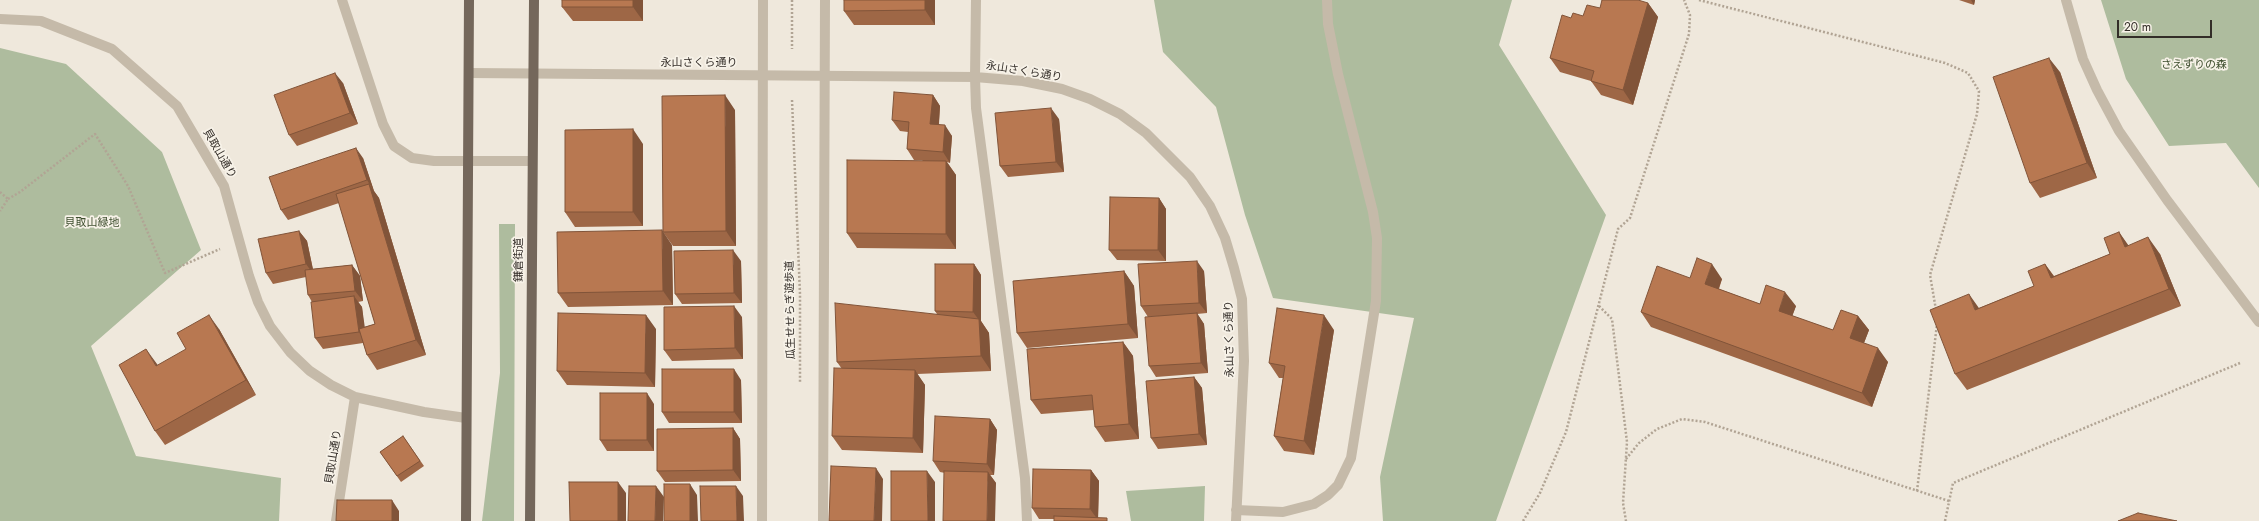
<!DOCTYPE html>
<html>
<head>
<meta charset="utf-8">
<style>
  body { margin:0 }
  #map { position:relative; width:2259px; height:521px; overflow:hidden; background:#efe8dc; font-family:Jost,sans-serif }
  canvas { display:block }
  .scale { position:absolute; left:2117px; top:20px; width:95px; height:18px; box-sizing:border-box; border:2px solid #332d28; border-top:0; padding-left:5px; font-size:12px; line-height:14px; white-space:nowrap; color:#332d28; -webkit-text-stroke:3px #f7f2e8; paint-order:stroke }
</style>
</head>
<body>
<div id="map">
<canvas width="2259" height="521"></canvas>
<div class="scale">20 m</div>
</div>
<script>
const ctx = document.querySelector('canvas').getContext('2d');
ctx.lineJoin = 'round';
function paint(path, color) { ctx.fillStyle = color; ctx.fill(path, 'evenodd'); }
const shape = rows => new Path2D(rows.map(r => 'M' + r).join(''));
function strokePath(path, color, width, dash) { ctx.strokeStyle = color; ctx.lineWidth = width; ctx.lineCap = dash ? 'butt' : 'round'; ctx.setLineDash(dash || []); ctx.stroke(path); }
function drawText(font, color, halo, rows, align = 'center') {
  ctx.font = font + ' Jost,"Noto Sans JP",sans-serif'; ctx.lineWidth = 3.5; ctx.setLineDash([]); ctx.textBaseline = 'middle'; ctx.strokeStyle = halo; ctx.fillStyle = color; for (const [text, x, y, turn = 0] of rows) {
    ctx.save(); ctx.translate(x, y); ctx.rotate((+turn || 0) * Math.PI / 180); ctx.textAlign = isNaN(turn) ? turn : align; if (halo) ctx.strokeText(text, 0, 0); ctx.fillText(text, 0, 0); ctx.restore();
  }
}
const green = shape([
  [1154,0,1512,0,1499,45,1606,215,1496,521,1383,521,1380,477,1414,318,1273,298,1245,215,1216,107,1163,52],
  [2101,0,2259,0,2259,188,2226,143,2169,146,2126,79],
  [0,48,66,64,162,152,201,250,91,346,136,456,281,478,279,521,0,521],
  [499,224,515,224,514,521,482,521,500,373],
  [1205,486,1204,521,1131,521,1126,491]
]);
const path = shape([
  [792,0,792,49],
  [1699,0,1945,63,1968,73,1979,91,1977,114,1930,275,1936,310],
  [792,100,800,294,800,383],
  [0,192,8,199,0,211],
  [8,199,20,192,95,134,128,186,165,273,220,249],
  [1599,306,1612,319,1627,442,1623,503,1626,521],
  [1626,459,1639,443,1657,429,1682,419,1705,422,1949,501],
  [1917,491,1937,324],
  [1523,521,1540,493,1566,432,1618,229,1630,218,1689,34,1690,15,1684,0],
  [1945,521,1953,483,2240,363]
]);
const minor = shape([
  [342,0,383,124,394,146,412,158,434,161,532,161],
  [975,77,976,108,1025,478,1027,521],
  [762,521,763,0],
  [823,521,825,0]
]);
const tertiary = shape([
  [2066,0,2083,59,2097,90,2119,131,2167,200,2259,322],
  [0,19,41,21,112,49,177,106,224,186,249,276,258,302,270,326,290,352,310,371,331,385,355,397,424,412,466,418],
  [469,73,975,77,1023,81,1062,89,1090,99,1120,114,1146,133,1190,177,1210,206,1225,238,1234,268,1242,299,1244,361,1236,521],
  [975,77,976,0],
  [1236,510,1283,512,1314,504,1328,495,1338,485,1351,458,1376,301,1377,238,1373,212,1338,74,1328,24,1327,0],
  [336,521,355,397]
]);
const primary = shape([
  [466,521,469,0],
  [530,521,534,0]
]);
const wall = shape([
  [562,0,643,0,643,21,573,21,562,7],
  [935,0,935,25,854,25,844,11],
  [1959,0,1975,0,1974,5],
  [1648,3,1658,17,1633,105,1601,95,1591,81,1560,72,1550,58,1571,18,1583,16,1600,8],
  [2060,72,2097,178,2040,198,2030,183],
  [343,83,358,124,297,146,289,135],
  [933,95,940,106,939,124,952,136,950,163,947,162,956,175,956,249,857,248,847,233,923,160,914,160,907,149,908,132,900,131,892,120],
  [735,110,736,246,673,246,663,232],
  [1059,119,1064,172,1008,177,1000,166],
  [643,144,643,226,575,227,565,212],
  [363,158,374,191,379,198,426,355,377,370,367,355,363,343,323,349,315,338,312,302,308,295,306,277,273,284,266,273,299,231,307,241,313,269,352,265,360,276,363,301,358,302,362,307,364,327,375,324,339,203,288,220,281,210],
  [1159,198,1166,209,1166,261,1117,260,1109,250],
  [2119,232,2128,246,2160,254,2181,306,1967,390,1955,374,1979,308,2034,286,2045,264,2054,276,2110,254],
  [672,245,673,305,568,307,558,293],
  [741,261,742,303,682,304,675,294],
  [974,264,981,275,981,321,989,333,991,371,917,374,925,385,923,453,842,450,832,436,842,369,837,362,937,314,935,311],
  [1124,271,1134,286,1138,338,1027,348,1017,333],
  [1204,271,1207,313,1197,314,1204,324,1208,373,1156,377,1149,366,1166,316,1148,317,1141,306],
  [1690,278,1722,279,1719,289,1760,304,1796,306,1792,316,1833,330,1858,316,1869,330,1864,343,1888,362,1872,407,1651,327,1641,312],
  [742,317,743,359,672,361,664,350],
  [219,329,256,395,165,445,155,431,186,349],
  [656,329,655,387,567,385,557,371],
  [1334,330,1314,455,1284,451,1274,436,1283,378,1279,378,1269,363],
  [1123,342,1133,356,1139,439,1105,442,1095,427,1094,410,1041,414,1031,400],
  [1194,377,1202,388,1207,445,1158,449,1151,438],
  [741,380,742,423,669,423,662,412],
  [654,404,654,451,607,451,600,440],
  [990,419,997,430,994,475,990,475,996,483,940,472,933,461],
  [733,428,740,439,741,481,665,482,657,471],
  [403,436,424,466,401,482,380,452],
  [1091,470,1099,481,1098,518,1054,519,1039,519,1032,508]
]);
const shadedWall = shape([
  [633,0,643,0,643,21,633,7],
  [925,0,935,0,935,25,925,10],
  [1971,0,1975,0,1974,5],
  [1648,3,1658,17,1633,105,1623,90],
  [2049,58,2060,72,2097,178,2087,163],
  [335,73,343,83,358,124,350,113],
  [725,95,735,110,736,246,726,231],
  [933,95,940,106,938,135,930,124],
  [1051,108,1059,119,1064,172,1056,162],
  [945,125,952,136,950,163,943,152],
  [633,129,643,144,643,226,633,212],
  [356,148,363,158,374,191,367,180],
  [946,161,956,175,956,249,946,234],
  [369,184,379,198,426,355,416,340],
  [1159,198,1166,209,1166,261,1158,250],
  [662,230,672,245,673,305,663,291],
  [299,231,307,241,314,275,306,264],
  [2119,232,2131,249,2125,247],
  [2148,237,2160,254,2181,306,2169,289],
  [733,250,741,261,742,303,734,293],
  [1197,261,1204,271,1207,313,1199,303],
  [974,264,981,275,981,321,989,333,991,371,981,356,979,320,973,312],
  [1712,264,1722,279,1715,298,1705,284],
  [2045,264,2057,281,2051,278],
  [352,265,360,276,363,301,355,291],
  [1124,271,1134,286,1138,338,1128,324],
  [1785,292,1796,306,1789,325,1779,311],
  [1969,294,1981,311,1975,310],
  [354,296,362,307,367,343,359,332],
  [734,306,742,317,743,359,735,348],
  [1197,313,1204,324,1208,373,1201,363],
  [209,315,219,329,256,395,246,380],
  [646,315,656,329,655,387,645,373],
  [1324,315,1334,330,1314,455,1304,441],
  [1858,316,1869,330,1860,353,1850,338],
  [1123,342,1133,356,1139,439,1129,424],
  [1878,348,1888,362,1872,407,1862,393],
  [146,349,157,364,166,380,156,366],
  [734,369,741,380,742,423,734,412],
  [915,370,925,385,923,453,913,438],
  [1194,377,1202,388,1207,445,1199,434],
  [647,393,654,404,654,451,647,440],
  [990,419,997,430,994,475,987,464],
  [733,428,740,439,741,481,733,470],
  [876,468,883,479,882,521,874,521],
  [1091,470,1099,481,1098,520,1090,509],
  [927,471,935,482,935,521,928,521],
  [988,472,996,483,995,521,987,521],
  [618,482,626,493,626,521,618,521],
  [690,484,697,495,698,521,690,521],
  [656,486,664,497,663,521,655,521],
  [736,486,743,496,744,521,737,521],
  [392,500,399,511,399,521,392,521]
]);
const building = shape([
  [562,0,633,0,633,7,562,7,562,0],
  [844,0,925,0,925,10,844,11,844,0],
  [1602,0,1638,0,1648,3,1623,90,1591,81,1594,71,1550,58,1562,15,1571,18,1573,13,1583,16,1587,5,1600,8,1602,0],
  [2049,58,2087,163,2030,183,1993,77,2049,58],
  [335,73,350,113,289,135,274,95,335,73],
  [894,92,933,95,930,124,945,125,943,152,907,149,909,122,892,120,894,92],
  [725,95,726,231,663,232,662,96,725,95],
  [1051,108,1056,162,1000,166,995,113,1051,108],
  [633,129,633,212,565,212,565,130,633,129],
  [356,148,367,180,281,210,269,177,356,148],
  [847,160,946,161,946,234,847,233,847,160],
  [369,184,416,340,367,355,359,329,375,324,336,194,369,184],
  [1110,197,1159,198,1158,250,1109,250,1110,197],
  [662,230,663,291,558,293,557,232,662,230],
  [299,231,306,264,266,273,258,239,299,231],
  [2119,232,2125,247,2148,237,2169,289,1955,374,1930,310,1969,294,1975,310,2034,286,2028,271,2045,264,2051,278,2110,254,2104,238,2119,232],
  [733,250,734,293,675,294,674,251,733,250],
  [1697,258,1712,264,1705,284,1760,304,1766,285,1785,292,1779,311,1833,330,1841,310,1858,316,1850,338,1878,348,1862,393,1641,312,1657,266,1690,278,1697,258],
  [1197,261,1199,303,1141,306,1138,264,1197,261],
  [935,264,974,264,973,312,935,311,935,264],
  [352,265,355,291,308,295,305,270,352,265],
  [1124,271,1128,324,1017,333,1013,281,1124,271],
  [354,296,359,332,315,338,311,302,354,296],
  [835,303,979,319,981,356,837,362,835,303],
  [734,306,735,348,664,350,664,307,734,306],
  [1277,308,1324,315,1304,441,1274,436,1285,366,1269,363,1277,308],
  [558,313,646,315,645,373,557,371,558,313],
  [1197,313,1201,363,1149,366,1145,317,1197,313],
  [209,315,246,380,155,431,119,365,146,349,156,366,186,349,177,333,209,315],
  [1123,342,1129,424,1095,427,1092,395,1031,400,1027,349,1123,342],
  [834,368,915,370,913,438,832,436,834,368],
  [662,369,734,369,734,412,662,412,662,369],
  [1194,377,1199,434,1151,438,1146,381,1194,377],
  [600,393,647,393,647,440,600,440,600,393],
  [935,416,990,419,987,464,933,461,935,416],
  [733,428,733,470,657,471,657,429,733,428],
  [403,436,420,461,397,476,380,452,403,436],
  [831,466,876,468,874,521,829,521,831,466],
  [1033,469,1091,470,1090,509,1032,508,1033,469],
  [891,471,927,471,928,521,891,521,891,471],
  [944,471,988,472,987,521,943,521,944,471],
  [569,482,618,482,618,521,570,521,569,482],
  [664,484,690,484,690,521,664,521,664,484],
  [629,486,656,486,655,521,628,521,629,486],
  [700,486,736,486,737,521,701,521,700,486],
  [337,500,392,500,392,521,336,521,337,500],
  [2138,513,2177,521,2118,521,2138,513],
  [1054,516,1107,518,1107,521,1054,521,1054,516]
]);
const streetNames = [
  ["永山さくら通り",699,63],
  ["永山さくら通り",1024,72,9],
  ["貝取山通り",219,154,60],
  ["鎌倉街道",519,260,-90],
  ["瓜生せせらぎ遊歩道",791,310,-91],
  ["永山さくら通り",1230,339,-91],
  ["貝取山通り",334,457,-81]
];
const parkNames = [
  ["さえずりの森",2194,65],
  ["貝取山緑地",92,223]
];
paint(green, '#aebc9e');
strokePath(path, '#b1a494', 2.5, [2, 2]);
strokePath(minor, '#c5baa9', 10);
strokePath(tertiary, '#c5baa9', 10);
strokePath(primary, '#74675b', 10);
paint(wall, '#9e6746');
paint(shadedWall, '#815439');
paint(building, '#b87851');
strokePath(building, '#815439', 1);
drawText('11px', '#332d28', '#f7f2e8', streetNames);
drawText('11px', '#3f4f2f', '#f7f2e8', parkNames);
</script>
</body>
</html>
